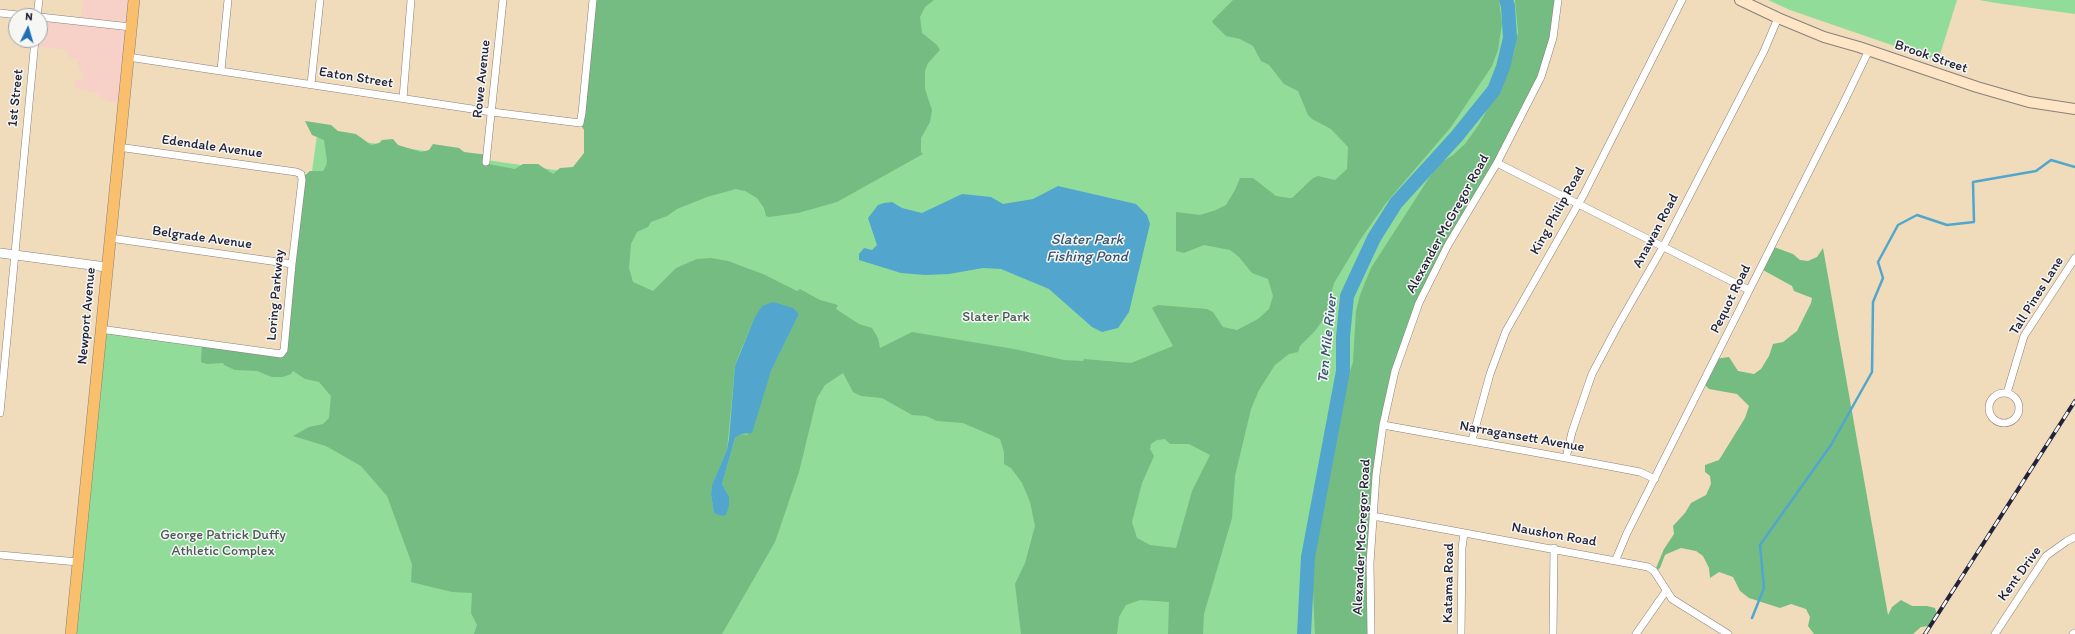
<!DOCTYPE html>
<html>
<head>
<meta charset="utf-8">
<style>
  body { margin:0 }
  #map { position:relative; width:2075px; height:634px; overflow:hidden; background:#f0dcbb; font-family:Itim,sans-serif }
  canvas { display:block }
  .north { position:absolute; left:8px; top:8px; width:40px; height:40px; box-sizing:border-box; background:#f6f6f2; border:1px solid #a1a1a9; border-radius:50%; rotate:5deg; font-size:11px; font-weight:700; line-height:16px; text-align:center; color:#22223b }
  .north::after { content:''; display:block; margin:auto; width:14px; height:18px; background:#1f6fb2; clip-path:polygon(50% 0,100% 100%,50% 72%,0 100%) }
</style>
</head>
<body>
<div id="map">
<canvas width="2075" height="634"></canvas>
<div class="north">N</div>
</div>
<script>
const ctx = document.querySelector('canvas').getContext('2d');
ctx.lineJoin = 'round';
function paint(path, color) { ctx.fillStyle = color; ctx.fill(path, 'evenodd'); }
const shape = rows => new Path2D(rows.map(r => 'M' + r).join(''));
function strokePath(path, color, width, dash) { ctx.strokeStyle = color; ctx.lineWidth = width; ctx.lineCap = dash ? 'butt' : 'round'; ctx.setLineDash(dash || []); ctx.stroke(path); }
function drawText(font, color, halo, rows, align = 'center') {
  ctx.font = font + ' Itim,sans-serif'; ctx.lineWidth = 3; ctx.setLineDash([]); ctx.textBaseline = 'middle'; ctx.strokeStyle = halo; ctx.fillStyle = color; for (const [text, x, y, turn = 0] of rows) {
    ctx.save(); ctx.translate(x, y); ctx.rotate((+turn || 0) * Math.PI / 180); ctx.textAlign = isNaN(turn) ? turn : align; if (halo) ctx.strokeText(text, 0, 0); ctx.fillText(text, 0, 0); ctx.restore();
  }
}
const built = shape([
  [82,0,134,0,122,103,107,101,96,93,76,88,74,85,75,81,82,79,83,74,78,68,78,60,68,57,67,50,35,46,36,40,40,40,40,19,81,22]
]);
const green = shape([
  [600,0,1546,0,1507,115,1385,388,1366,634,72,634,101,330,202,345,202,349,286,361,317,135,582,174],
  [1768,0,1957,0,1938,61,1790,10],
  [1979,0,2075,0,2075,14,1996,3]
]);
const forest = shape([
  [594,0,934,0,925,7,920,17,922,33,937,45,940,50,928,63,925,71,925,89,932,110,930,122,921,138,921,152,923,154,837,202,798,213,769,217,766,216,764,208,757,198,745,191,736,189,707,197,677,209,667,216,651,222,648,227,637,232,631,244,629,268,633,282,653,291,676,268,697,259,711,258,728,261,763,274,797,291,800,289,820,300,838,305,836,309,859,324,872,328,878,338,880,348,912,332,1014,349,1064,360,1083,361,1084,359,1131,363,1173,346,1152,308,1158,305,1207,309,1213,312,1223,327,1237,330,1258,319,1269,309,1273,296,1268,279,1252,273,1239,257,1230,250,1204,245,1184,253,1176,251,1176,212,1200,215,1216,210,1226,205,1235,190,1240,178,1253,178,1276,196,1289,198,1292,198,1313,178,1318,176,1335,180,1347,169,1348,147,1331,129,1312,119,1308,115,1298,91,1284,84,1269,65,1261,61,1253,46,1240,39,1226,36,1213,23,1212,21,1233,0,1499,0,1502,24,1498,50,1492,66,1451,127,1386,203,1360,240,1334,283,1325,317,1315,331,1300,346,1298,352,1289,354,1275,365,1259,390,1251,409,1235,476,1232,518,1204,614,1203,634,1168,634,1169,602,1140,600,1126,605,1119,617,1117,634,1021,634,1015,584,1025,563,1035,526,1030,502,1022,483,1011,468,1004,464,1004,452,1000,439,963,423,937,421,926,416,912,415,882,398,861,396,853,392,843,373,825,385,817,398,799,472,775,542,722,634,474,634,477,625,471,613,472,593,452,592,411,582,412,564,387,496,361,466,326,446,293,436,309,427,323,424,329,418,331,396,319,382,305,379,293,371,291,374,283,377,272,377,257,371,235,370,224,365,223,363,207,364,201,362,202,345,283,353,303,177,310,171,323,171,326,166,327,161,324,140,312,135,305,121,331,125,338,131,356,134,371,145,379,143,382,140,393,139,398,145,421,152,429,150,433,144,459,148,464,152,488,155,488,164,515,169,523,164,538,164,553,174,560,168,573,167,584,153,584,130,581,125],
  [799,314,771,371,747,435,741,434,735,438,722,484,729,497,726,515,714,513,711,494,712,485,727,450,735,366,740,352,754,319],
  [1165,439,1170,444,1189,444,1210,455,1192,491,1176,548,1150,545,1137,538,1132,522,1142,483,1154,456,1150,449,1151,444,1157,440],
  [1515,0,1558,0,1548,58,1473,210,1444,251,1417,308,1393,378,1374,491,1371,634,1315,634,1312,569,1318,513,1327,457,1337,413,1353,362,1356,311,1360,295,1371,268,1429,178,1439,164,1453,155,1465,144,1478,126,1500,87,1514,53,1518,32],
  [1774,247,1793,254,1800,260,1808,261,1817,257,1823,248,1888,615,1892,607,1901,600,1912,606,1927,606,1935,608,1937,615,1928,626,1921,627,1913,634,1814,634,1808,626,1810,617,1806,609,1791,604,1780,608,1749,598,1740,591,1733,577,1719,572,1710,578,1709,568,1703,556,1696,551,1681,548,1669,553,1665,555,1660,568,1654,573,1664,549,1674,534,1673,526,1685,513,1691,503,1706,495,1711,484,1710,476,1705,472,1705,465,1719,460,1745,418,1749,406,1737,394,1709,389,1703,383,1715,359,1729,357,1738,371,1754,374,1761,369,1769,356,1773,344,1783,342,1797,331,1811,303,1812,298,1794,291,1792,286,1763,270]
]);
const water = shape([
  [1058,186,1136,204,1147,215,1150,224,1129,312,1118,328,1102,332,1092,327,1049,289,1001,269,983,268,949,274,925,275,901,273,859,260,859,254,864,248,872,250,877,245,868,218,878,205,884,203,892,202,902,208,922,213,962,194,991,197,1003,204,1033,199],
  [773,302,793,308,799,314,771,371,752,433,741,434,735,438,722,484,729,497,729,505,726,515,722,516,714,513,711,494,712,485,727,450,729,439,735,366,754,319,762,306]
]);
const stream = shape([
  [1752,618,1764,588,1760,545,1831,445,1872,372,1873,302,1883,278,1878,262,1898,225,1917,215,1947,225,1974,222,1973,182,2036,171,2051,160,2075,167]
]);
const river = shape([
  [1304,634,1308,557,1343,371,1343,337,1347,296,1374,238,1396,203,1457,136,1494,90,1503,67,1510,38,1508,6,1506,0]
]);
const minor = shape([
  [0,13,27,16],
  [37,16,39,0],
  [40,17,131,27],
  [128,57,492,112,580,123,582,113,593,0],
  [221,70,228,0],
  [311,84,320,0],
  [403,98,411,0],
  [486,162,503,0],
  [1497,163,1749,290],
  [110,238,292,264],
  [100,329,281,354,284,350,292,264,302,180,301,174,296,172,118,147],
  [2007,393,2024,336,2075,258],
  '1989 408a15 15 0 1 1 30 0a15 15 0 1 1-30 0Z',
  [0,413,35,40],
  [1383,425,1566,458,1640,472,1655,479],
  [1472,440,1490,374,1506,331,1584,194,1682,0],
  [1566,458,1572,432,1592,374,1617,327,1663,247,1764,51,1778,18],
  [1373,516,1648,567,1654,571,1672,599,1728,634],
  [0,555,78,562],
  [1616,559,1627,533,1843,104,1869,50],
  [1371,634,1370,563,1376,475,1383,425,1395,371,1419,303,1448,245,1497,163,1541,77,1553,38,1558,0],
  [1461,634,1462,548,1464,533],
  [1553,634,1554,548],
  [1636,634,1666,591],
  [1995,634,2046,556,2067,541,2075,537],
  [2073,634,2075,633]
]);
const tertiary = shape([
  [0,253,106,267]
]);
const secondary = shape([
  [1740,0,1778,18,1824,37,1859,47,1977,87,2029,102,2075,109]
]);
const primary = shape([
  [71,634,134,0]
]);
const rail = shape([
  [1925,634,2075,401]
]);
const streetNames = [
  ["Brook Street",1931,57,19],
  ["Eaton Street",356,78,9],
  ["Rowe Avenue",482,79,-84],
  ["1st Street",16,98,-84],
  ["Edendale Avenue",212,147,8],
  ["King Philip Road",1558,211,-61],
  ["Alexander McGregor Road",1448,224,-61],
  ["Anawan Road",1656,231,-62],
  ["Belgrade Avenue",202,238,8],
  ["Loring Parkway",276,295,-85],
  ["Tall Pines Lane",2037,296,-58],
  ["Pequot Road",1731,299,-64],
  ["Newport Avenue",87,316,-85],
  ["Narragansett Avenue",1522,437,10],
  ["Naushon Road",1554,535,10],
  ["Alexander McGregor Road",1362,537,-87],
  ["Kent Drive",2020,574,-54],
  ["Katama Road",1449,583,-89]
];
const parkNames = [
  ["Slater Park",996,317],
  ["George Patrick Duffy",223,535],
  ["Athletic Complex",223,551]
];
const waterNames = [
  ["Slater Park",1087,240],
  ["Fishing Pond",1087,257],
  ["Ten Mile River",1328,339,-84]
];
paint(built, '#f7d1c7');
paint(green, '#91dc99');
paint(forest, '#74bc81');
paint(water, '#52a6ce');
strokePath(stream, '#52a6ce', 2.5);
strokePath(river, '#52a6ce', 14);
strokePath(minor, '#897f7b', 8);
strokePath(tertiary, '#897f7b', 10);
strokePath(secondary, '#897f7b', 12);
strokePath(primary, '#897f7b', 12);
strokePath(minor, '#fff', 7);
strokePath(tertiary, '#fff', 9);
strokePath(secondary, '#fde5c5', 10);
strokePath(primary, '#f9bf6d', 11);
strokePath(rail, '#22223b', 4);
strokePath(rail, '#f6f6f2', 2.5, [8]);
drawText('14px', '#22223b', '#f6f6f2', streetNames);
drawText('14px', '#435a57', '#f6f6f2', parkNames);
drawText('italic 15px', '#355776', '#f6f6f2', waterNames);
</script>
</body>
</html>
